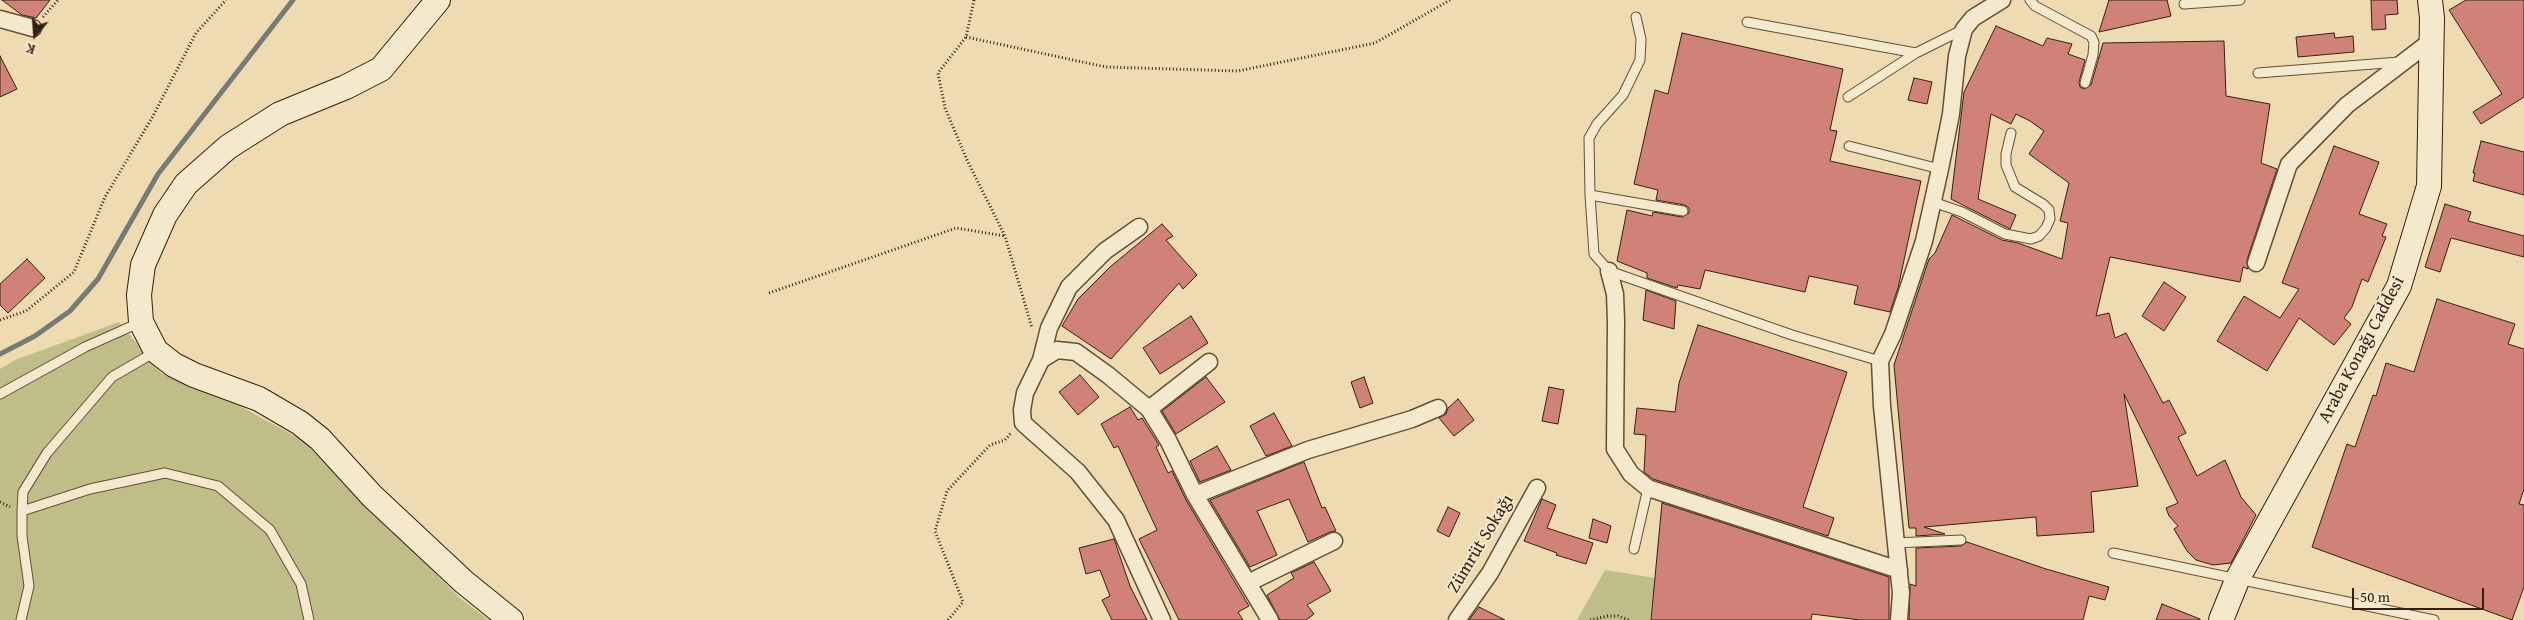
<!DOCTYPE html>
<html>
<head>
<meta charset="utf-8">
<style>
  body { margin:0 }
  #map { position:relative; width:2524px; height:620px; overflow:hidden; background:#eedbb2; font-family:"Gentium Book Plus",serif }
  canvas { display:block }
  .north { position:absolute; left:10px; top:10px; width:50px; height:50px; -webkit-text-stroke:4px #f4e8cd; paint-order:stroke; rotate:198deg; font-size:14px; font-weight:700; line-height:20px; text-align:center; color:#361f11 }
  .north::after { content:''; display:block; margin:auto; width:18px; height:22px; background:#361f11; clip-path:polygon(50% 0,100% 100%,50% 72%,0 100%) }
  .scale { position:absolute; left:2352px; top:588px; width:132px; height:22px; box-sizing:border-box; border:2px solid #361f11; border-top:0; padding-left:6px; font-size:15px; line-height:18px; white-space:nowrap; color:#361f11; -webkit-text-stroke:4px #f4e8cd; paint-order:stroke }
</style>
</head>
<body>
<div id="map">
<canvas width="2524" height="620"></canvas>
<div class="north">K</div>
<div class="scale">50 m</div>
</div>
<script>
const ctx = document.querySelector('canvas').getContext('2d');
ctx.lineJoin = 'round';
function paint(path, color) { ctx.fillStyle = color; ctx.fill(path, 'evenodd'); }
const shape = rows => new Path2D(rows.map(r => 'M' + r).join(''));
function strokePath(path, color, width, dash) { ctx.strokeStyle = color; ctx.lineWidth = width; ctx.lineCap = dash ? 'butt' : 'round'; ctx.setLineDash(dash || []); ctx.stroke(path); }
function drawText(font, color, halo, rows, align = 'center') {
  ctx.font = font + ' "Gentium Book Plus",serif'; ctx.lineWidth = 4; ctx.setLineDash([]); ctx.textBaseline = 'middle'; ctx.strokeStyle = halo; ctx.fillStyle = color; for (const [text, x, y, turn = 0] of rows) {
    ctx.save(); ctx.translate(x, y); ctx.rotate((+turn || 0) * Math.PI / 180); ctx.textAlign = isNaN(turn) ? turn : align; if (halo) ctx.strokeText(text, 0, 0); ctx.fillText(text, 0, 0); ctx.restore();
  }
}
const green = shape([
  [119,322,161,373,218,394,302,440,461,599,489,620,0,620,0,369,15,360],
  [1605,570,1655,578,1650,620,1577,620]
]);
const stream = shape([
  [0,354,35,336,70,311,98,279,158,174,293,0]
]);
const building = shape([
  [2,0,50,0,36,18,22,15,2,0],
  [2109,0,2167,0,2171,16,2099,32,2109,0],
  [2371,0,2397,0,2398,14,2385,15,2386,29,2372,30,2371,0],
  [2466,0,2524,0,2524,97,2481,124,2473,112,2502,94,2449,10,2466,0],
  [1996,26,2043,46,2047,38,2072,44,2068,54,2085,60,2079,82,2080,87,2084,89,2091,85,2103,43,2224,41,2226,96,2270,104,2261,163,2277,169,2247,260,2248,269,2243,267,2240,282,2110,257,2096,316,2109,313,2115,338,2126,333,2163,403,2169,400,2186,433,2178,437,2197,476,2225,460,2241,497,2256,515,2231,563,2213,565,2196,560,2187,551,2174,529,2178,526,2169,516,2166,508,2178,503,2124,394,2138,486,2091,492,2094,532,2037,536,2036,517,1924,527,1945,534,1916,536,1916,528,1909,528,1894,365,1929,259,1935,253,1952,215,2002,240,2018,243,2062,259,2068,223,2060,221,2069,183,2029,154,2044,131,2030,121,2016,114,2011,124,1991,114,1978,199,2016,215,2010,229,1951,199,1964,92,1996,26],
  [1682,33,1843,69,1830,130,1837,131,1830,161,1921,181,1898,288,1890,312,1854,304,1858,286,1809,276,1805,292,1705,270,1700,289,1678,285,1677,288,1647,278,1647,273,1617,261,1627,210,1652,216,1653,212,1682,217,1689,213,1689,208,1685,205,1656,200,1658,190,1634,184,1655,90,1668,94,1682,33],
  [2334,33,2335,38,2353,36,2354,52,2298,57,2296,37,2334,33],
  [0,56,17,89,0,97,0,56],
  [1914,78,1932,82,1927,104,1908,100,1914,78],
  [2481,141,2524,152,2524,195,2473,181,2475,173,2473,173,2481,141],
  [2334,146,2379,162,2359,214,2387,224,2382,236,2386,237,2368,282,2362,279,2352,307,2344,318,2351,324,2334,345,2299,318,2267,371,2217,341,2244,296,2280,318,2299,289,2282,283,2334,146],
  [2445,204,2471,212,2468,221,2524,236,2524,257,2451,238,2440,272,2425,267,2445,204],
  [1162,224,1173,236,1166,240,1197,275,1183,289,1179,283,1111,359,1062,326,1078,299,1110,267,1162,224],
  [27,259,45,278,8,313,0,305,0,284,27,259],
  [2164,282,2186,297,2164,331,2142,316,2164,282],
  [1646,290,1676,301,1674,329,1643,320,1646,290],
  [2437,299,2515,324,2508,344,2524,349,2524,489,2519,504,2524,505,2524,587,2512,620,2312,547,2347,444,2355,447,2373,395,2376,396,2386,363,2414,372,2437,299],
  [1191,316,1208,343,1160,374,1143,348,1191,316],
  [1698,325,1847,372,1803,507,1834,518,1828,536,1653,479,1644,472,1646,435,1634,434,1637,408,1675,412,1679,383,1698,325],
  [1080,375,1099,397,1078,415,1059,392,1080,375],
  [1206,377,1225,402,1176,434,1162,411,1206,377],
  [1364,377,1373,403,1360,408,1351,382,1364,377],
  [1549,387,1564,390,1558,424,1542,421,1549,387],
  [1458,399,1474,420,1454,436,1439,418,1446,414,1448,408,1458,399],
  [1130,407,1138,420,1142,418,1159,445,1156,447,1168,473,1172,471,1186,500,1249,606,1238,612,1243,620,1179,620,1139,539,1157,530,1118,446,1114,448,1101,424,1130,407],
  [1274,413,1292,446,1266,456,1250,426,1274,413],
  [1217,446,1231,470,1200,482,1190,461,1217,446],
  [1304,462,1322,508,1325,507,1336,531,1330,532,1308,542,1289,499,1257,511,1277,555,1250,567,1210,500,1304,462],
  [1542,499,1556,505,1547,528,1593,543,1586,564,1556,555,1557,553,1524,541,1542,499],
  [1662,503,1889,577,1889,620,1860,620,1812,614,1811,620,1651,620,1662,503],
  [1448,507,1460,513,1449,537,1437,531,1448,507],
  [1593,519,1611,526,1607,543,1589,538,1593,519],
  [1114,539,1130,586,1147,620,1112,620,1102,600,1110,596,1100,570,1086,574,1079,548,1114,539],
  [1967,542,2046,569,2109,587,2105,600,2089,596,2083,620,1909,620,1910,584,1916,586,1916,548,1961,546,1967,542],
  [1314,562,1331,591,1307,605,1314,614,1306,620,1280,620,1267,595,1294,578,1291,573,1314,562],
  [2162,604,2200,619,2200,620,2156,620,2162,604],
  [1479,607,1505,620,1469,620,1479,607]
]);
const path = shape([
  [974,0,966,37,938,73,945,108,967,160,1005,236,1032,328],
  [43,17,58,0],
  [966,37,1106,67,1238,71,1375,43,1450,0],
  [769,293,956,228,1005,236],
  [0,320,26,311,74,272,105,197,153,116,196,33,226,0],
  [0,502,10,507],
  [948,620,963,602,935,531,947,491,990,445,1005,440,1011,433],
  [1590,620,1608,616,1618,616,1629,620]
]);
const lane = shape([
  [2030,0,2035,6,2091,36,2094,42,2093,55,2085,83],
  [2184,4,2240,0],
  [1636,17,1641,39,1640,60,1623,95,1597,124,1589,138,1590,195,1594,254,1609,271,1792,335,1880,361],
  [1747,22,1916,53],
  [2258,73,2399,62],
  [1848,97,1916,53,1964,29],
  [1849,146,1940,169],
  [1590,195,1683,211],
  [1933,202,1962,212,2005,234,2031,239,2039,236,2046,228,2050,219,2049,210,2043,204,2015,187,2006,165,2006,154,2011,133],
  [0,394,85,347,141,322],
  [22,511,23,492,47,453,112,377,155,352],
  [1895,543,1961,540],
  [1634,549,1648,488],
  [2113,553,2434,620],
  [21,620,29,586,22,536,22,511,90,489,165,473,218,486,270,530,301,584,309,620]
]);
const street = shape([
  [0,19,33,28],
  [2256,263,2289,164,2347,105,2431,41],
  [1609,271,1615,294,1616,321,1615,449,1631,474,1648,488,1899,570],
  [1041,360,1049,328,1069,287,1105,251,1139,227],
  [1149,409,1209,362],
  [1195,495,1308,450,1412,419,1438,408],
  [1248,583,1334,541],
  [1162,620,1116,520,1078,472,1023,423,1022,410,1025,393,1041,360,1057,350,1076,352,1108,375,1149,409,1168,440,1195,495,1270,620],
  [1457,620,1490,573,1537,488],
  [1899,620,1901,593,1882,406,1880,361,1893,334,1924,241,1940,169,1951,114,1957,56,1964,29,1973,18,2002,0]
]);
const secondary = shape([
  [438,0,381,69,346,87,280,114,228,147,186,184,165,215,143,265,139,295,141,322,156,351,174,365,194,375,259,399,300,423,320,439,372,496,464,582,511,620],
  [2221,620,2238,578,2399,286,2429,186,2432,18,2430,0]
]);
const streetNames = [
  ["Araba Konağı Caddesi",2362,350,-62],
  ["Zümrüt Sokağı",1481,544,-59]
];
paint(green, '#bfbe88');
strokePath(stream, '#757b75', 5);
paint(building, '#d08279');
strokePath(building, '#361f11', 1);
strokePath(lane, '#644e39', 11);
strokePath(street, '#644e39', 19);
strokePath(secondary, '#361f11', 26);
strokePath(path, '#361f11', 3, [1, 2.5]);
strokePath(lane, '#f4e8cd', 9);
strokePath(street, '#f4e8cd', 16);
strokePath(secondary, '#f4e8cd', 24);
drawText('18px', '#361f11', '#f4e8cd', streetNames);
</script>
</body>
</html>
